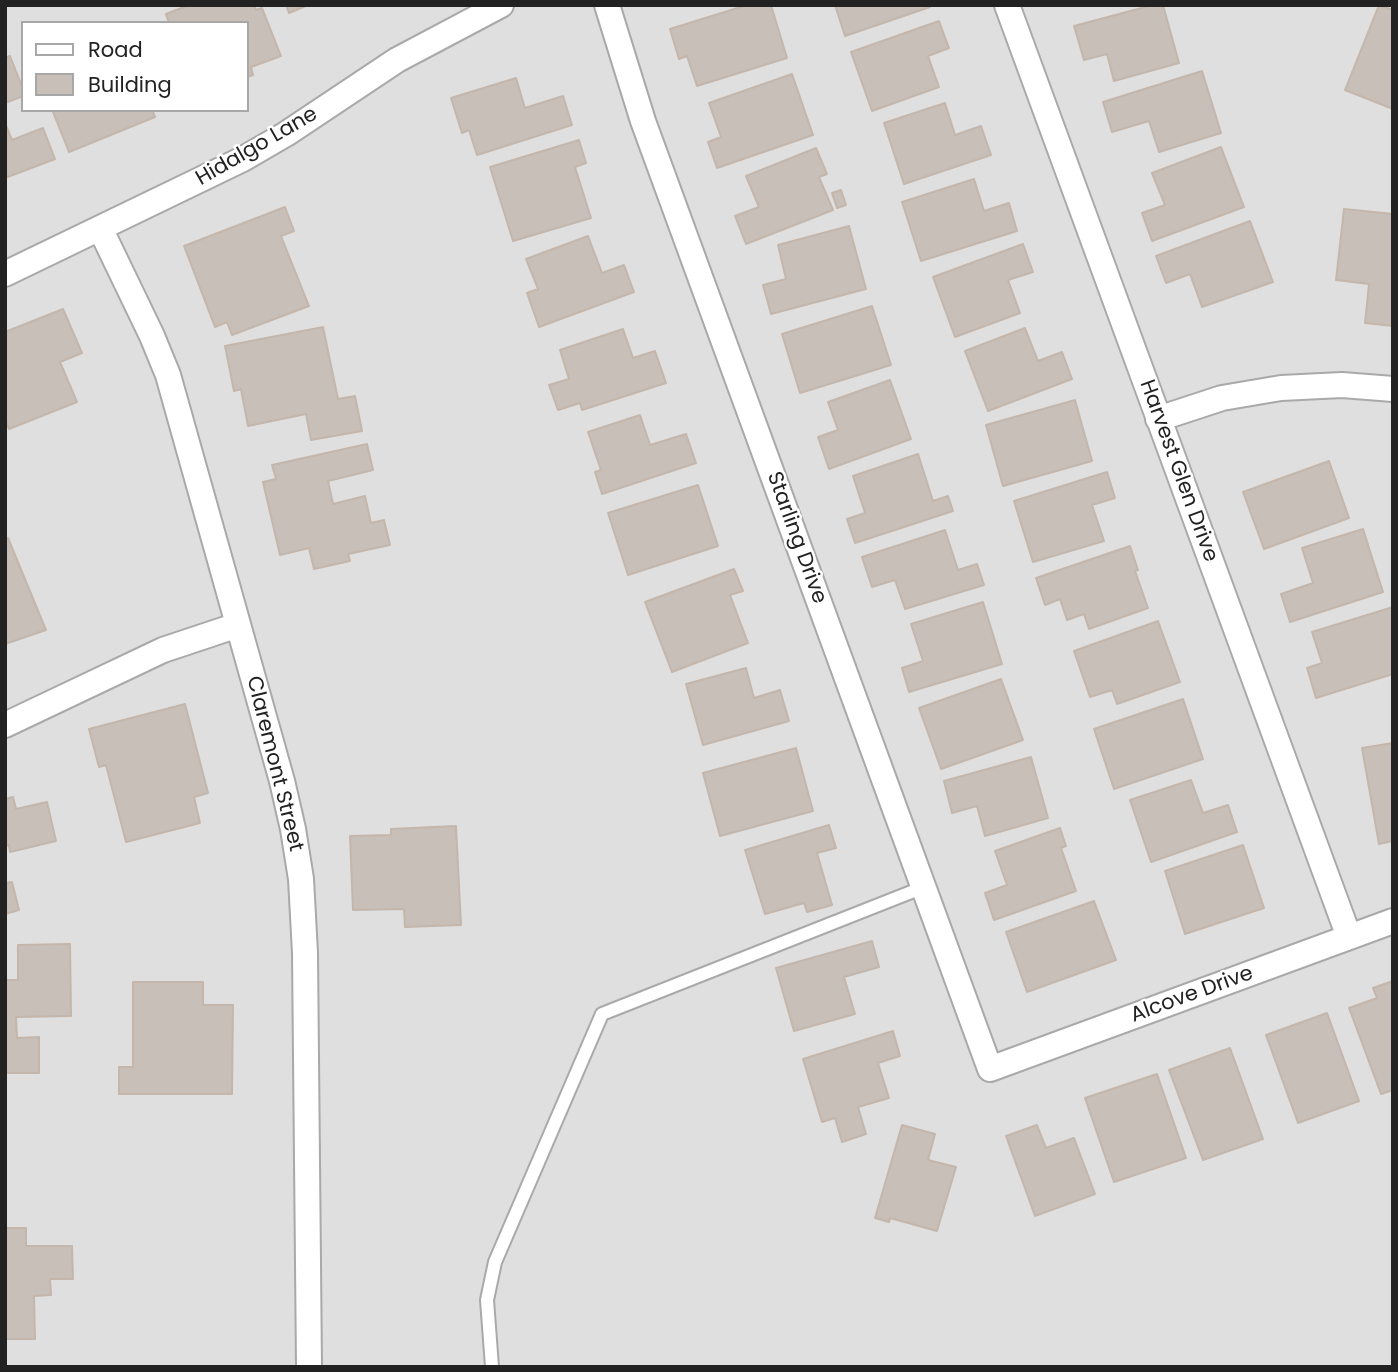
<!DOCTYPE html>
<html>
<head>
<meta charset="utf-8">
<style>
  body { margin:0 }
  #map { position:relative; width:1398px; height:1372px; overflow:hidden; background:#f2efe9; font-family:Poppins,sans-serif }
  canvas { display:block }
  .frame { position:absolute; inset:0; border:7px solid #222; pointer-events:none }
  .legend { position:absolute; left:21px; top:21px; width:228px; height:91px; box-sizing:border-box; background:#fff; border:2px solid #a7a7a7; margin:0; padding:9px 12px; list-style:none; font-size:21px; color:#222 }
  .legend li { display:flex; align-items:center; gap:14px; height:35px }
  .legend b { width:35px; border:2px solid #a7a7a7 }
</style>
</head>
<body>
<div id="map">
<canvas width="1398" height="1372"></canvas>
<div class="frame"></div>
<ul class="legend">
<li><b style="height:9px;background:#fff"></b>Road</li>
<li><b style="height:19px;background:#c7bfb8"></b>Building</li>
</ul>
</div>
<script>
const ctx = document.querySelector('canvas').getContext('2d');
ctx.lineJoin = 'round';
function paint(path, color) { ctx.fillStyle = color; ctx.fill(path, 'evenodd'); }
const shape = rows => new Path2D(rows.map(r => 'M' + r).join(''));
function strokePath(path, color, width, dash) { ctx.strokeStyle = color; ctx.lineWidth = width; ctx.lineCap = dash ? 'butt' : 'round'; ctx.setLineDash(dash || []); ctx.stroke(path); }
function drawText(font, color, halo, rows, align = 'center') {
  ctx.font = font + ' Poppins,sans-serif'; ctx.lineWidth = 5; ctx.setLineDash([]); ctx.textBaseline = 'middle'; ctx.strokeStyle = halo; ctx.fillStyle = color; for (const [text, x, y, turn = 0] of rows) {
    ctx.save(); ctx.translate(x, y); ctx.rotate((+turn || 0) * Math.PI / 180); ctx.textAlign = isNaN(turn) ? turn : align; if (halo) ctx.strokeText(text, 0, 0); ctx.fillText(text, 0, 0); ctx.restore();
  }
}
const residential = shape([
  [5,5,1393,5,1393,1367,5,1367],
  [23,23,247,23,247,110,23,110]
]);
const building = shape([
  [189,5,254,5,256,10,262,8,281,56,251,67,253,75,247,77,247,23,169,23,166,14,189,5],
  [286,5,308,5,289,13,286,5],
  [747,5,771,5,787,58,697,86,687,56,679,59,670,29,747,5],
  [835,5,929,5,930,7,845,36,835,5],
  [1153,5,1163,5,1179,63,1114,81,1107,54,1084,60,1074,26,1153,5],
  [1379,5,1393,10,1393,109,1345,90,1379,5],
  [939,21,949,48,928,56,939,87,872,111,851,52,939,21],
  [10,56,23,89,23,96,5,103,5,58,10,56],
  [1202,71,1221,133,1159,152,1149,121,1112,132,1103,102,1202,71],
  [792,74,813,135,717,168,708,142,721,137,709,103,792,74],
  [516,78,525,108,563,96,572,125,477,155,469,130,462,133,451,98,516,78],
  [945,103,955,135,981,126,991,155,904,184,884,123,945,103],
  [57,110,152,110,155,117,69,152,53,112,57,110],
  [5,123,12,140,43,128,55,159,5,178,5,123],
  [579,140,586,163,575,167,591,218,513,241,490,167,579,140],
  [1221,147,1244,207,1152,241,1142,213,1165,205,1152,173,1221,147],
  [816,148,827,174,819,177,833,210,746,244,735,216,759,207,746,176,816,148],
  [974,179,984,211,1009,203,1017,231,921,261,902,202,974,179],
  [841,190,846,205,837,208,832,193,841,190],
  [285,207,294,231,281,236,309,306,232,335,227,322,215,327,184,246,285,207],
  [1344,209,1393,214,1393,326,1365,323,1369,284,1336,280,1344,209],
  [1250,221,1273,282,1202,307,1190,274,1166,283,1156,256,1250,221],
  [849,226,866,289,771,314,763,285,786,279,778,245,849,226],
  [588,236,602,273,624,265,634,292,539,327,527,293,538,289,526,259,588,236],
  [1023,244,1033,272,1008,280,1020,313,955,337,933,277,1023,244],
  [872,306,891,365,800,393,782,334,872,306],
  [63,309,82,353,60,362,77,402,9,429,5,419,5,332,63,309],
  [323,327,338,399,355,396,362,431,311,440,306,414,248,426,241,389,234,391,225,346,323,327],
  [1025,328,1038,361,1062,352,1072,379,988,411,965,351,1025,328],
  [623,329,633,358,655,351,666,383,582,410,580,403,558,410,549,385,569,379,560,350,623,329],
  [890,380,911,439,829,469,818,437,838,430,828,402,890,380],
  [1075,400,1092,461,1003,486,986,425,1075,400],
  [640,415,650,445,686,434,696,463,602,494,595,472,601,470,588,432,640,415],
  [367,444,373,470,328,481,333,504,365,496,371,523,384,520,390,545,348,554,350,561,314,569,309,548,280,555,263,482,276,479,272,465,367,444],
  [918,454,933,501,948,496,953,511,855,543,847,519,865,513,853,476,918,454],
  [1329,461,1349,518,1264,549,1243,492,1329,461],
  [1107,472,1115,498,1092,505,1104,541,1033,562,1014,501,1107,472],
  [698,485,718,546,628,575,608,513,698,485],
  [1363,529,1383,592,1290,622,1281,594,1313,583,1302,548,1363,529],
  [945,530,958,570,977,564,984,585,905,609,895,580,872,587,862,557,945,530],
  [8,538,46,630,5,644,5,539,8,538],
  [1130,546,1138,570,1135,571,1148,608,1089,629,1084,614,1067,620,1060,599,1045,605,1036,578,1130,546],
  [734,569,743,591,730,595,748,643,672,672,645,602,734,569],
  [983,602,1002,664,909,692,902,668,923,661,911,624,983,602],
  [1393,607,1393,674,1316,698,1307,668,1322,663,1312,632,1393,607],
  [1158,621,1180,682,1117,704,1112,690,1090,697,1074,651,1158,621],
  [746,668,754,698,780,690,789,721,703,745,686,684,746,668],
  [1001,679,1023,740,941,769,919,708,1001,679],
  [1183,699,1203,759,1114,789,1094,729,1183,699],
  [185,704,208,793,194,797,200,823,126,842,106,765,99,767,89,729,185,704],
  [1393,743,1393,841,1379,844,1362,748,1393,743],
  [796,748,813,811,720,836,703,773,796,748],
  [1031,757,1048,818,985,836,977,806,952,813,944,781,1031,757],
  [1191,780,1203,813,1228,805,1237,832,1151,862,1130,800,1191,780],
  [13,797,16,809,47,802,56,841,10,852,9,845,5,846,5,799,13,797],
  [829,825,836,848,817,853,832,905,807,912,804,903,765,914,745,850,829,825],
  [456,826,461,925,405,927,404,909,353,910,350,836,391,835,391,829,456,826],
  [1060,828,1066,846,1061,848,1076,891,994,920,985,893,1007,885,995,851,1060,828],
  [1243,845,1264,908,1185,934,1165,871,1243,845],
  [12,882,19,910,5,914,5,883,12,882],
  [1094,901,1116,960,1027,992,1006,932,1094,901],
  [872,941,879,967,844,977,855,1014,794,1031,776,968,872,941],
  [70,944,71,1016,16,1017,17,1038,39,1037,39,1073,5,1073,5,980,18,980,18,945,70,944],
  [1393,981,1393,1090,1381,1094,1349,1008,1377,998,1373,988,1393,981],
  [133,982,203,982,203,1005,233,1005,232,1094,119,1094,119,1067,133,1067,133,982],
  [1327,1013,1359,1101,1298,1123,1266,1035,1327,1013],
  [893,1031,900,1056,878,1063,889,1098,858,1107,866,1134,842,1142,835,1118,822,1122,803,1059,893,1031],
  [1230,1048,1263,1139,1203,1160,1169,1070,1230,1048],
  [1157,1074,1186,1158,1114,1182,1085,1098,1157,1074],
  [902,1125,935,1134,928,1160,956,1167,937,1231,890,1218,889,1222,875,1218,902,1125],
  [1037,1125,1046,1148,1074,1138,1095,1194,1035,1216,1006,1136,1037,1125],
  [5,1228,26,1228,26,1246,72,1246,73,1279,50,1279,51,1295,34,1296,35,1339,5,1339,5,1228]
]);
const lane = shape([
  [492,1367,487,1300,495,1262,602,1014,924,887]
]);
const street = shape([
  [607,5,643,121,990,1069,1393,921],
  [1007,5,1349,937],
  [100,228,152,336,168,375,282,781,293,829,301,879,305,953,309,1367],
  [5,274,243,159,286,134,397,60,501,5],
  [1158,419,1222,398,1281,388,1342,385,1393,389],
  [5,725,163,650,238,625]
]);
const streetNames = [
  ["Hidalgo Lane",257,147,-30],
  ["Harvest Glen Drive",1178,471,70],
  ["Starling Drive",796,538,70],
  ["Claremont Street",274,764,76],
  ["Alcove Drive",1192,995,-20]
];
paint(residential, '#e0dfdf');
paint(building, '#c7bfb8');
strokePath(building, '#c4b6ab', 2);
strokePath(lane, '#a9a9a9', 16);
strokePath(street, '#a9a9a9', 28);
strokePath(lane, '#fff', 12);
strokePath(street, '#fff', 24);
drawText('21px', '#222', '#fff', streetNames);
</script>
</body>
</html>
